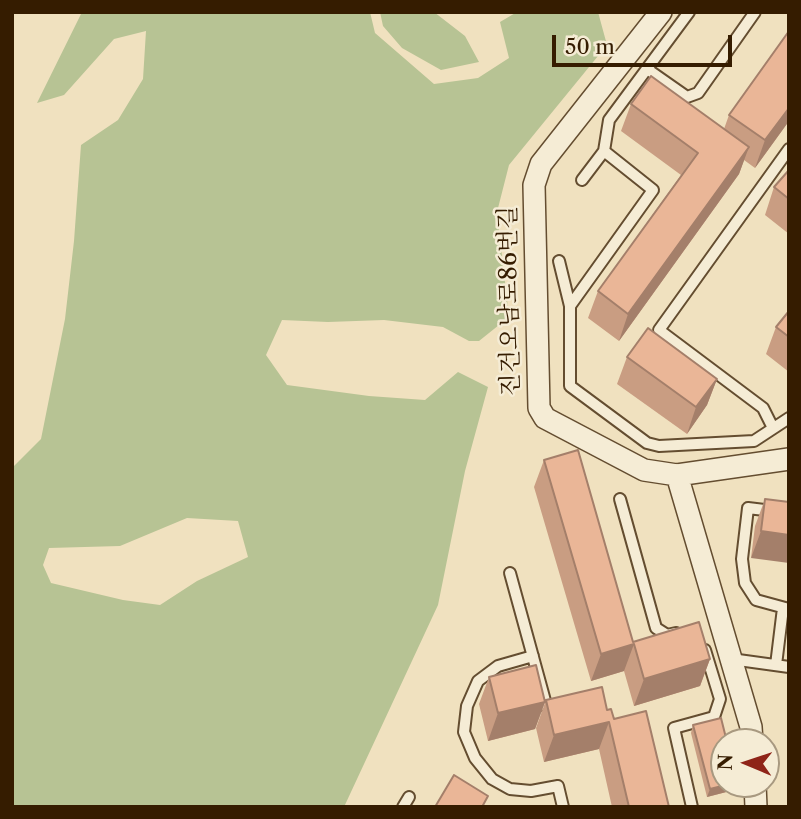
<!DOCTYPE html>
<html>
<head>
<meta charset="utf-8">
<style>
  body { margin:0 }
  #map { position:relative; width:801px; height:819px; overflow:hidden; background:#f0e1bf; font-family:"Libre Caslon Text",serif }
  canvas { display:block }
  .frame { position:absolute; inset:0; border:14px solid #351c00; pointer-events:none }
  .north { position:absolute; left:710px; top:728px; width:70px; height:70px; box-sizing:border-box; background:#f5ecd5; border:2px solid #a89980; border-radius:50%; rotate:272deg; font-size:19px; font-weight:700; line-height:28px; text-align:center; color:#351c00 }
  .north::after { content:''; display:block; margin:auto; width:24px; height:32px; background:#8f2418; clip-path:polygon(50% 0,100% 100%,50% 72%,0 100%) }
  .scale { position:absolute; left:552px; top:35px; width:180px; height:32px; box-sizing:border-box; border:4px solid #351c00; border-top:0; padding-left:9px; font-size:21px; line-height:24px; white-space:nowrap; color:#351c00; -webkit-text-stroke:5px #f5ecd5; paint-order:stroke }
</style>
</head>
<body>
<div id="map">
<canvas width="801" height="819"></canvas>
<div class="frame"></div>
<div class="north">N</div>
<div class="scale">50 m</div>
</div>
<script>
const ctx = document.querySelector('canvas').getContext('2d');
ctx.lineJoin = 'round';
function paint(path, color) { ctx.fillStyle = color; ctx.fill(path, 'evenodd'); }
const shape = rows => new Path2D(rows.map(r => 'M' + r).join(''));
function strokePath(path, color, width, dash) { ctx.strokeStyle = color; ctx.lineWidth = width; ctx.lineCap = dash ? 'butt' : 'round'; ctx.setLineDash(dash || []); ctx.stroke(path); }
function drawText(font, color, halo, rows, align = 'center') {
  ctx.font = font + ' "Libre Caslon Text","Noto Serif KR",serif'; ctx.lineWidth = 5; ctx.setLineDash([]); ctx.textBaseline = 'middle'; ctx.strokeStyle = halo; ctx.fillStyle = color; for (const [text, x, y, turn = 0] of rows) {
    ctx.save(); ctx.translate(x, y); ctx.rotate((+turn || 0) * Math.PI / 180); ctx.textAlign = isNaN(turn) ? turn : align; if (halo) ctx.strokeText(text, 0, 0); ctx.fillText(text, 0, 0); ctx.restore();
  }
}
const green = shape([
  [82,12,370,12,375,33,434,84,478,78,509,58,500,22,517,12,598,12,607,45,509,165,497,212,509,317,479,341,469,341,443,327,384,320,328,322,282,320,266,355,287,385,369,396,425,400,458,372,488,387,465,471,438,605,344,807,12,807,12,468,41,439,65,319,74,241,81,145,118,120,143,79,146,31,114,39,64,95,37,103],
  [187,518,238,521,248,557,197,581,160,605,123,600,51,583,43,565,49,548,120,546],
  [380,12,434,12,465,36,479,62,441,70,402,48,383,26]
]);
const lane = shape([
  [647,69,687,97,698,93,755,12],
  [582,180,604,151,609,120,689,12],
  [559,261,570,306,570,386,647,443,659,446,754,441,789,418],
  [570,306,653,190,604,151],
  [773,428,763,408,659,330,789,149],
  [620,499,656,628,667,635,676,633],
  [789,513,748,508,742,559,745,583,756,600,789,609],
  [510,573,547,708],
  [533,656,498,666,478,681,467,706,464,732,475,758,492,779,510,789,531,791,558,786,563,807],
  [731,659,789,667],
  [776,665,783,608],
  [403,807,409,797],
  [692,807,674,728,714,717,720,699,705,650]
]);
const street = shape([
  [661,12,541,164,534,185,539,408,545,418,644,470,677,475,751,727,752,742],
  [677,475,789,459],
  [755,784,756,807]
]);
const wall = shape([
  [631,104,724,129,729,115,789,121,755,168,744,160,739,174,619,341,588,318,598,291,681,175,621,131],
  [789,170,789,234,765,215,774,187],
  [789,311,789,372,766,354,776,327],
  [627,357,717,379,707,405,687,434,617,384],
  [544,460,633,642,710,659,700,686,634,706,624,671,591,681,534,487],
  [765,499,789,502,751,558,755,526],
  [489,677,545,702,535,729,488,741,479,704],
  [546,700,607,710,669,807,612,807,599,749,544,762,536,728],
  [693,725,734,790,707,797,691,733]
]);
const shadedWall = shape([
  [789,108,789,121,755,168,765,140],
  [749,147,739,174,619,341,628,314],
  [717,379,707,405,687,434,696,407],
  [761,531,789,535,789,563,751,558],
  [634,644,624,671,591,681,601,654],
  [710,659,700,686,634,706,644,679],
  [545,702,535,729,488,741,498,713],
  [609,722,599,749,544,762,554,735],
  [730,784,736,784,734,790,707,797,710,789]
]);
const building = shape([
  [789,31,789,108,765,140,729,115,789,31],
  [651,76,749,147,628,314,598,291,698,153,631,104,651,76],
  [789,170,789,199,774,187,789,170],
  [789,311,789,337,776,327,789,311],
  [648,328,717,379,696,407,627,357,648,328],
  [578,450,633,642,699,622,710,659,644,679,634,644,601,654,544,460,578,450],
  [765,499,789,502,789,535,761,531,765,499],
  [536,665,545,702,498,713,489,677,536,665],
  [602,687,607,710,611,709,614,719,646,711,669,807,629,807,609,722,554,735,546,700,602,687],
  [721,718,727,742,724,742,724,784,730,784,710,789,693,725,721,718],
  [454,775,488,796,482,807,435,807,454,775]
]);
const streetNames = [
  ["진건오남로86번길",510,301,-91]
];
paint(green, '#b7c394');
strokePath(lane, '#644d30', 14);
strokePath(street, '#644d30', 24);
strokePath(lane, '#f5ecd5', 10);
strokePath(street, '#f5ecd5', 21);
paint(wall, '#c99d82');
paint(shadedWall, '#a47f6a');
paint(building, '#eab697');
strokePath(building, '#a47f6a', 2);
drawText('24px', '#351c00', '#f5ecd5', streetNames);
</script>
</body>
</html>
